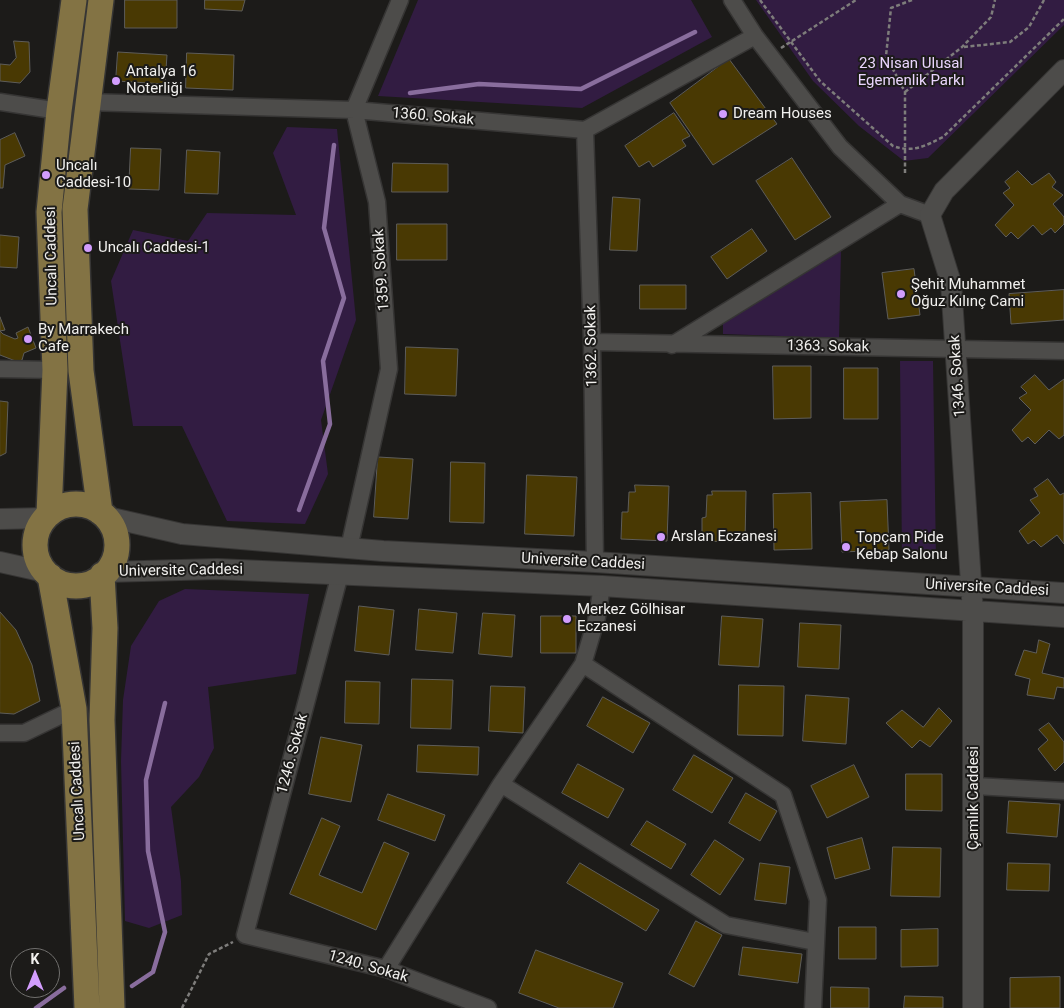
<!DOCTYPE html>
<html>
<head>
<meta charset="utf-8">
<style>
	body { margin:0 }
	#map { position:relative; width:1064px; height:1008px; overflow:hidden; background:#1c1b19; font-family:Roboto,sans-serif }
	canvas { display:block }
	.north { position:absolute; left:10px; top:948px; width:50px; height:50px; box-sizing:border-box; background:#1c1b19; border:1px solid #71706e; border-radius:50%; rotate:0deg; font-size:14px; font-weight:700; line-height:20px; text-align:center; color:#f1f0ee }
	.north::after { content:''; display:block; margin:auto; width:18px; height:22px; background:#d29dfd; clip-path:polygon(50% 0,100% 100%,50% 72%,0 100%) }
</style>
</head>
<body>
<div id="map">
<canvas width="1064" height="1008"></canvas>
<div class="north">K</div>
</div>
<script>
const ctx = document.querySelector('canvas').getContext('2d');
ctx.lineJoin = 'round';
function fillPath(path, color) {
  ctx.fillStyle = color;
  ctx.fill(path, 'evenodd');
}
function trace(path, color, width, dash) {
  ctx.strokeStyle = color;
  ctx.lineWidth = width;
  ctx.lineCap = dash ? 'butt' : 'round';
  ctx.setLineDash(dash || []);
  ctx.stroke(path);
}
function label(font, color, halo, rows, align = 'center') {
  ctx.font = font + ' Roboto,sans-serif';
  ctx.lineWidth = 4;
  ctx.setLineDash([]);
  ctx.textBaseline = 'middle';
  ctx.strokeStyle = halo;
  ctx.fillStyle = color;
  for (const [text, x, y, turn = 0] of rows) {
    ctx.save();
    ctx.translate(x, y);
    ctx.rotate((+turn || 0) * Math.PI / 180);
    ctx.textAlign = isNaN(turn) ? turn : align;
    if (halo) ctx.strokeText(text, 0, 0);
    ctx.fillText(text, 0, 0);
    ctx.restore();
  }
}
fillPath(new Path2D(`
	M418 0H691L712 37 582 108 378 96Z
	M756 0H1064V25L928 158 904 161 859 126 813 81Z
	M287 127 337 129 356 320 321 420 328 474 305 524 227 521 182 426H133L111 281 133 230 188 241 207 213 296 215 273 153Z
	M841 251 839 338 723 334V320Z
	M900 361H933L936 559H902Z
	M185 589 309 594 296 674 208 687 214 748 199 777 171 807 181 881 182 915 149 928 125 921 121 761 123 700 131 646 159 601Z`), '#321c42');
trace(new Path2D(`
	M410 93 479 84 581 89 695 32
	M299 510 330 424 323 361 344 298 324 228 334 145
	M132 986 153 972 165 932 148 851 146 780 165 703
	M36 1008 64 988`), '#896d9d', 4.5);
const building = new Path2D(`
	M125 0H177V28H125Z
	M205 0H245L242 11 205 9Z
	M14 41 29 42 30 72 20 83 0 81V64L10 65 16 58Z
	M118 52 167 55 165 84 116 81Z
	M187 53 234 55 233 90 186 88Z
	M729 59 777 124 713 165 670 103Z
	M674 113 690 136 682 140 686 146 653 167 649 161 639 167 625 146Z
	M15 133 25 156 5 165 3 188H0V140Z
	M131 148 161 149 159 190 129 189Z
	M187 150 220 152 218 194 185 193Z
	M792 158 831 217 795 240 756 181Z
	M393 163 448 164V192H392Z
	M1018 171 1032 185 1049 173 1056 182 1052 187 1063 195 1053 204 1064 217V224L1055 233 1051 228 1042 235 1033 225 1018 239 1011 232 1006 237 995 225 1014 205 1003 193 1010 188 1005 182Z
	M613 197 640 199 637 251 610 250Z
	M397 224H447V260H397Z
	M752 229 767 251 727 279 711 257Z
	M0 235 19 237 17 268 0 267Z
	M914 269 920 315 888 319 882 273Z
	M640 285H686V309H640Z
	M1064 290V320L1011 324 1009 294Z
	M0 317 5 330 0 331 3 334 15 339 18 338 16 333 28 327 36 348 24 353 22 360 18 362 0 355Z
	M406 347 458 349 456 396 405 394Z
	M773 366H811V418L774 419Z
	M844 368H878V419H844Z
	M1035 375 1049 390 1064 379V435L1059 439 1049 430 1035 444 1028 437 1022 442 1012 430 1031 410 1019 398 1027 393 1021 387Z
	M0 401 8 402 6 453 0 456Z
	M378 457 413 459 408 519 374 517Z
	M451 462 485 463 484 523 450 522Z
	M527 475 577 477 574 536 525 534Z
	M1048 479 1060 495 1064 493V544L1057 535 1041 547 1034 540 1028 544 1019 531 1040 513 1030 500 1038 496 1034 489Z
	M635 485 669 486 667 541 621 539 622 512H628L629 492H635Z
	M712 491H746L745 542 702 541V518L706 517 707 495H712Z
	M811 493 812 549 774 550 773 494Z
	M887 500 889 550 842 552 840 502Z
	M359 606 394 610 389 655 355 651Z
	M419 609 457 613 453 653 416 650Z
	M0 612 16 630 32 665 40 701 14 714 0 713Z
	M483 613 515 615 512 657 479 654Z
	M541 616H576V653H541Z
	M722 616 763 619 759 667 719 665Z
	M800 623 841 625 839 669 798 667Z
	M1039 640 1050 644 1042 673 1064 678V688L1057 687 1054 699 1027 695 1030 679 1015 675 1024 650 1036 653Z
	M412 679 453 680 451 729 411 728Z
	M346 681 380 682 379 724 345 723Z
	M739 685 784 686 783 736 738 735Z
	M491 686 525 687 523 733 489 731Z
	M806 695 849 698 846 744 803 741Z
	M603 697 650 723 633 753 587 726Z
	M939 708 952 721 930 747 920 740 912 748 886 723 902 710 923 727Z
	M1049 723 1064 742V762L1055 771 1038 749 1048 740 1039 730Z
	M321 737 362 745 351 802 309 794Z
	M418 745 479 747 478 775 417 772Z
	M694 755 733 778 712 813 673 790Z
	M578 764 624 789 608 818 562 793Z
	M854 765 869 797 827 818 811 786Z
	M906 774H942V811L906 810Z
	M746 793 777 811 760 841 729 823Z
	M388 794 445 815 435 841 378 820Z
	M1009 801 1060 804 1057 837 1007 833Z
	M322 818 340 826 319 875 362 893 384 842 409 853 376 930 290 894Z
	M647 821 686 844 671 869 631 845Z
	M862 838 870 869 835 879 827 848Z
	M715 840 744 859 720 895 691 875Z
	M893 847 941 848 940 897 891 896Z
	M580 863 659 910 646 931 567 883Z
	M760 863 790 867 786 904 755 900Z
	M1008 863 1050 864 1049 891 1007 890Z
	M696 921 722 935 694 987 669 974Z
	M839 927H876V959H839Z
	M938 929V966L901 967V930Z
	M743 947 802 954 798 983 739 975Z
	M536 950 623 983 613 1008H559L519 993Z
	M1060 977V1008H1010V978Z
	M831 987 869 988V1008H831Z
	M905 996 943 997V1008H904Z`);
fillPath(building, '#493903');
trace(building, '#5e5d5a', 1);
const minor = new Path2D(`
	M732 0 755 36 840 147 900 204 930 215
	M0 102 59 111
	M87 102 354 110 585 130 755 36
	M585 130 592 342 595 562
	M592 342 1064 351
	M672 345 900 204
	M0 369 55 370
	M349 548 389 369 377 202 354 110 400 0
	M340 574 245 935 386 969 488 1008
	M583 664 783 795 818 900 813 1008
	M0 733H24L74 709
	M501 784 726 925 815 942
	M975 786 1064 791
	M386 969 501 784 583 664 597 617 602 586`);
const tertiary = new Path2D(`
	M103 516 182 534 383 551 595 562 1064 593
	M0 519 46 518
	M0 562 45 572
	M106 572 217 569 602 586 1064 617
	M973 1008V613L951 283 930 215 944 191 1064 70`);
const primary = new Path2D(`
	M35 545a41 41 0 1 1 82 0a41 41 0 1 1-82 0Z
	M100 512 81 371 75 209 101 0
	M49 514 55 370 49 212 59 111 74 0
	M102 575 105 628 102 720 112 1008
	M50 576 74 709 87 1008`);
trace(minor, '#363534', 19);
trace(tertiary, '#363534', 22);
trace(primary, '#363534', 28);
trace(new Path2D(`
	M760 0 820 81 893 146C913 153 925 146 943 137L1064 19
	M964 47 1010 42 1029 27 1044 0
	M781 48 856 0
	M905 92 962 47 991 17 995 0
	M905 173V92L886 56 891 8 912 0
	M182 1008 209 954 233 942`), '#7e7d7b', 2.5, [4, 2.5]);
trace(minor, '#4d4c4a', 16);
trace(tertiary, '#4d4c4a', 20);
trace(primary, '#837344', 25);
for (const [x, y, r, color] of [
	[116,81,5,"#d29dfd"],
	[723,114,5,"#d29dfd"],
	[46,175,5,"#d29dfd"],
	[88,248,5,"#d29dfd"],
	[901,294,5,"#d29dfd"],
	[28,339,5,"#d29dfd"],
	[661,537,5,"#d29dfd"],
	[846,547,5,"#d29dfd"],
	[567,619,5,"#d29dfd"]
]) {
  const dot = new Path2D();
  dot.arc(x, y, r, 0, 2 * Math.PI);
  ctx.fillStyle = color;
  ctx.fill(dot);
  trace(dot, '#1c1b19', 2);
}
label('15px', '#ead5fd', '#1c1b19', [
	["23 Nisan Ulusal",911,64],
	["Egemenlik Parkı",911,81]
]);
label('15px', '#f1f0ee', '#1c1b19', [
	["Antalya 16",126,72],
	["Noterliği",126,89],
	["Dream Houses",733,114],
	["Uncalı",56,166],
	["Caddesi-10",56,183],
	["Uncalı Caddesi-1",98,248],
	["Şehit Muhammet",911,285],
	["Oğuz Kılınç Cami",911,302],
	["By Marrakech",38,330],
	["Cafe",38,347],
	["Arslan Eczanesi",671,537],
	["Topçam Pide",856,538],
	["Kebap Salonu",856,555],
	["Merkez Gölhisar",577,610],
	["Eczanesi",577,627]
], 'left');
label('15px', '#f1f0ee', '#1c1b19', [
	["1360. Sokak",433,117,5],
	["Uncalı Caddesi",52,256,-91],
	["1359. Sokak",382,270,-94],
	["1362. Sokak",592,346,-91],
	["1363. Sokak",828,347,1],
	["1346. Sokak",958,376,-94],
	["Universite Caddesi",583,562,3],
	["Universite Caddesi",181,571,-1],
	["Universite Caddesi",987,588,3],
	["1246. Sokak",293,754,-75],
	["Uncalı Caddesi",78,791,-93],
	["Çamlık Caddesi",974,798,-90],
	["1240. Sokak",368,967,16]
]);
</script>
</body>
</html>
